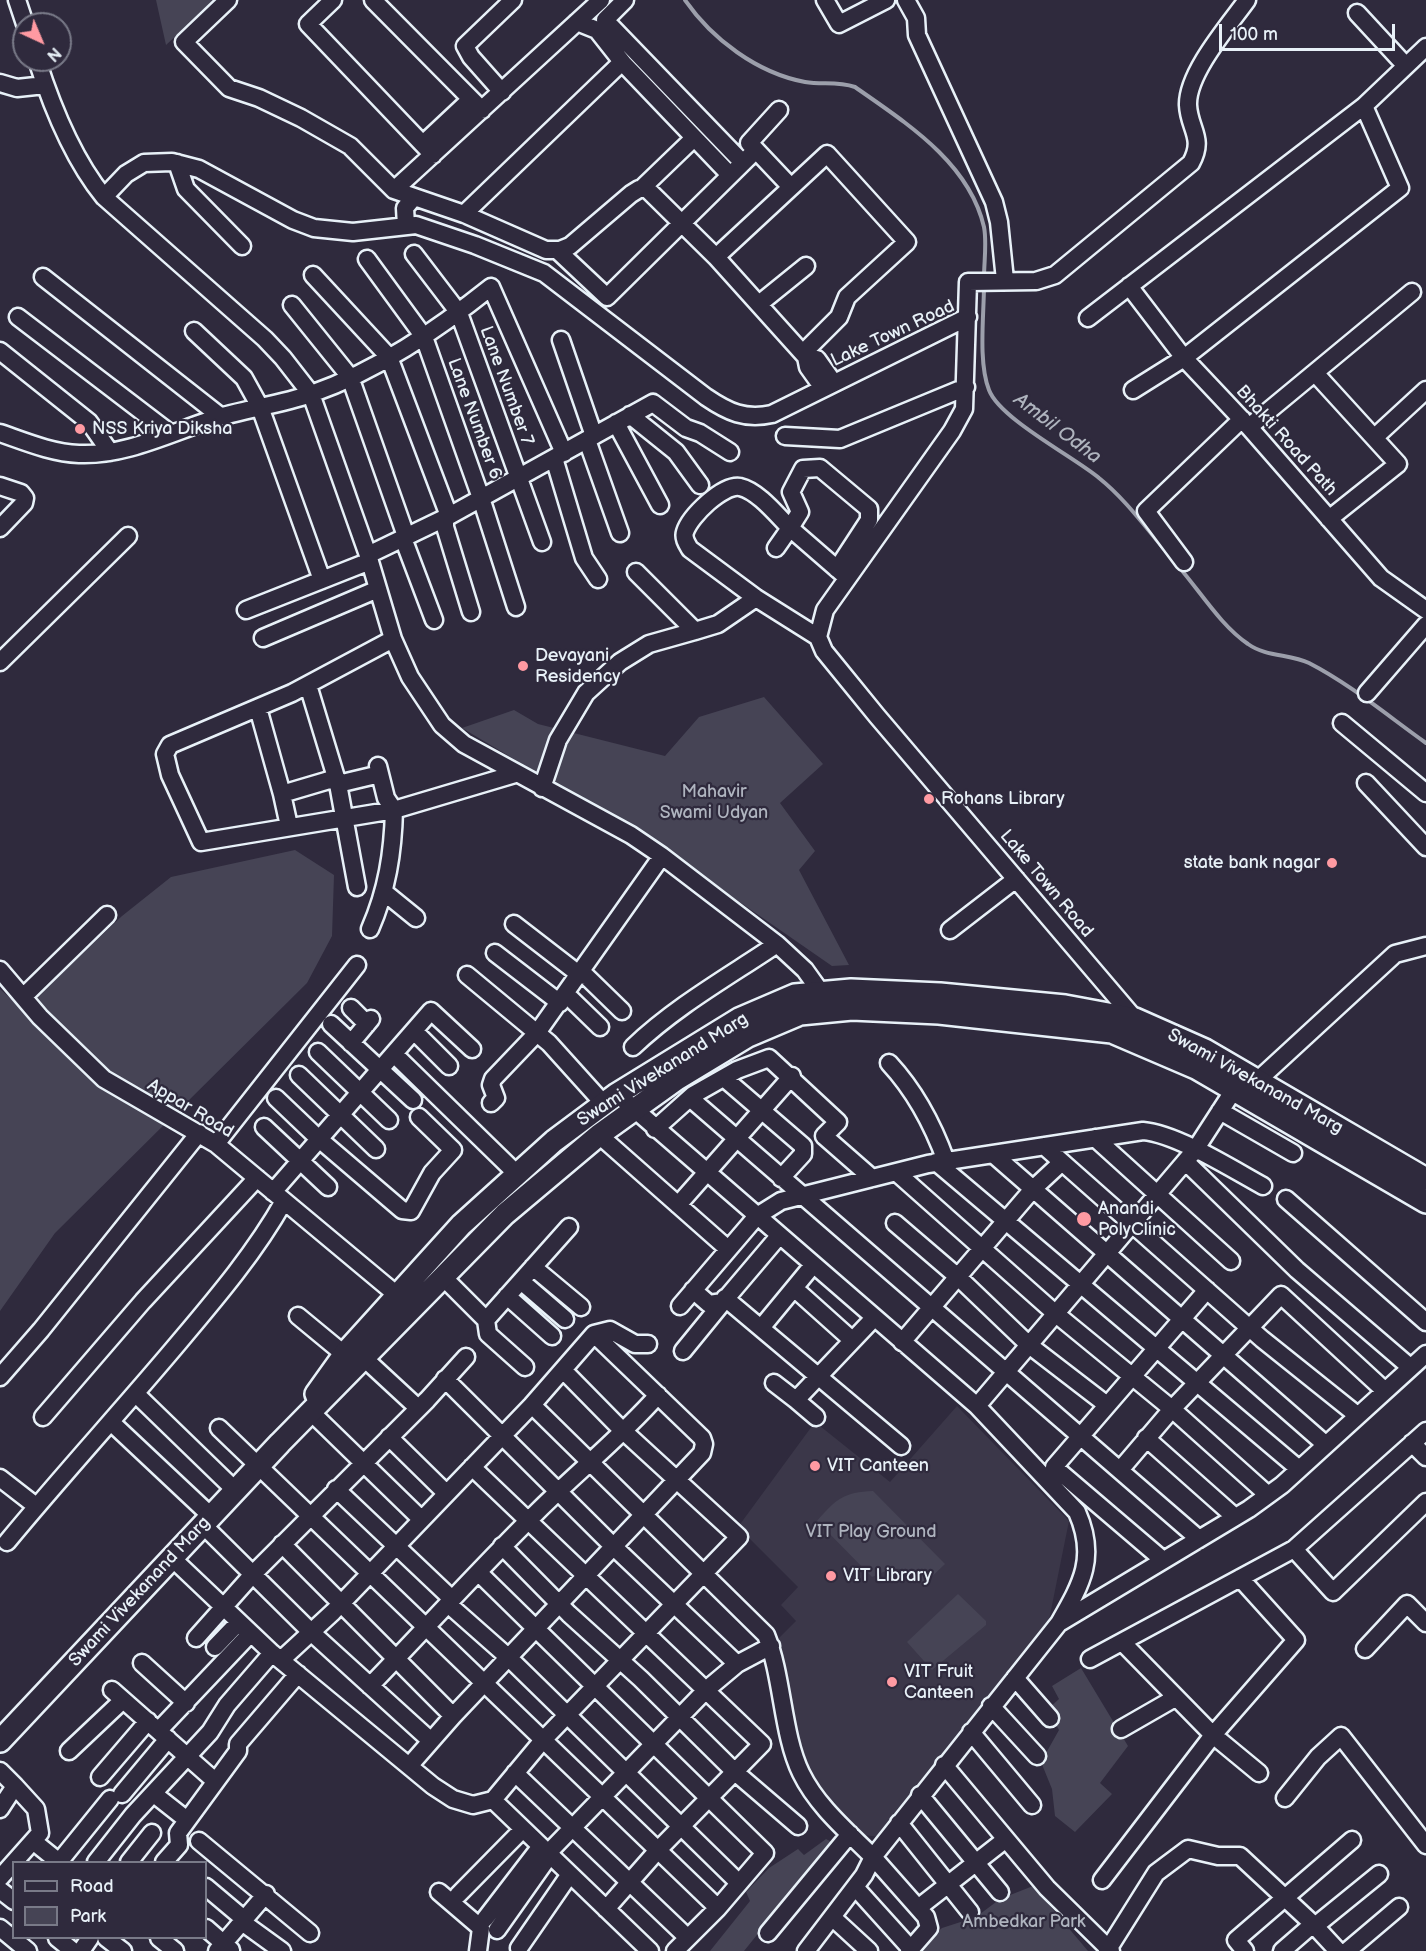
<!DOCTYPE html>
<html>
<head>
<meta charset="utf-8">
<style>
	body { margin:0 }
	#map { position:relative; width:1426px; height:1951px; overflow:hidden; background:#2f2a3d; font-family:"Balsamiq Sans",sans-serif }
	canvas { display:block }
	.legend { position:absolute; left:12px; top:1861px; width:195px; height:78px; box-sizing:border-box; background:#2f2a3d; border:2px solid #797a88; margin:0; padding:8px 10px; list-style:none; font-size:18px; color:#e8f1f8 }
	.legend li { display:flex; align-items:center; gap:12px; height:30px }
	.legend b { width:30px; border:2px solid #797a88 }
	.north { position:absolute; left:12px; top:12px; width:60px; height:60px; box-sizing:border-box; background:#2f2a3d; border:2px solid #797a88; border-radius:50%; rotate:136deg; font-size:16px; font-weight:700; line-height:24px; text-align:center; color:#e8f1f8 }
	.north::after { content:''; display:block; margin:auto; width:21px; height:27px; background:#ff9aa2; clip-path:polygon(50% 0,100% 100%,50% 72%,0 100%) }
	.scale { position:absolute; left:1219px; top:24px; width:176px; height:27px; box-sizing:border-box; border:3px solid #e8f1f8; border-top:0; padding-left:8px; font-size:18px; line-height:21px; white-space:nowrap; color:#e8f1f8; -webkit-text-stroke:4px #2f2a3d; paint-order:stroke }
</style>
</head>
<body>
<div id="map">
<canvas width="1426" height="1951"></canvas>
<ul class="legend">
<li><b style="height:8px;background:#2f2a3d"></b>Road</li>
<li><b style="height:16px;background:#464455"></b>Park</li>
</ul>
<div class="north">N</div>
<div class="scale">100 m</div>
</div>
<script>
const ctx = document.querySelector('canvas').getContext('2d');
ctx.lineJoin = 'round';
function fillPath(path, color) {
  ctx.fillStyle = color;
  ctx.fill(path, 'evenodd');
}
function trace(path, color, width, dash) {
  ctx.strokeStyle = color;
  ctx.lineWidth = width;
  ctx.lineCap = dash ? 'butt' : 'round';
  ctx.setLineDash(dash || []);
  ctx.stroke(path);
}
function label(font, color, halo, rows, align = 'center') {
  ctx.font = font + ' "Balsamiq Sans",sans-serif';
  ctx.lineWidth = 4.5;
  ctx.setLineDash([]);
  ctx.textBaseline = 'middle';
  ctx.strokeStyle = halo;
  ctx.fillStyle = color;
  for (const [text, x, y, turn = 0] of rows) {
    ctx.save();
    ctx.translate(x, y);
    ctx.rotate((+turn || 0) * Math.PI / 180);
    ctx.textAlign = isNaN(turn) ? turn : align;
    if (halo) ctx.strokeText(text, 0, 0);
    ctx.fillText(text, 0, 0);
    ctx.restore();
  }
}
fillPath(new Path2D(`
	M957 1406 1069 1521 1047 1630 879 1837 857 1834 824 1800 799 1748 779 1638 796 1621 781 1605 798 1587 738 1527 815 1422 890 1482Z`), '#3b3749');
fillPath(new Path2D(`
	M156 0H215L166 45Z
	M764 697 823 764 780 803 815 851 799 870 849 965 832 966 653 842 462 728 514 710 538 724 665 756 699 717Z
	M295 850 334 875 332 936 307 983 55 1233 0 1311V989L23 1010 122 916 171 877Z
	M873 1491 945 1564 924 1584C903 1565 898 1565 872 1577L817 1521C836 1499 844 1492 873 1491Z
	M958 1594 986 1621V1625L932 1670 907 1642Z
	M1081 1668 1128 1746 1100 1783 1112 1794 1075 1832 1055 1816 1052 1789 1041 1762 1059 1730 1048 1709 1059 1699 1052 1686Z
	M826 1839 832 1842 744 1951H710L750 1901 746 1892 769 1868 798 1849 804 1855Z
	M1033 1886 1088 1951H915L942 1928 976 1917 1000 1899Z`), '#464455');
trace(new Path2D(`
	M685 0C712 39 757 73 805 82 822 85 837 81 855 87 906 123 969 162 984 227 987 242 984 262 984 278
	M984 285C984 315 978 362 989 390 1000 419 1074 457 1099 478 1124 498 1143 524 1164 549
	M1178 566C1200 591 1221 626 1248 644 1266 657 1290 654 1309 663 1350 684 1388 716 1426 743`), '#9c9fab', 4);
const minor = new Path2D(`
	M17 0 25 24
	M228 0 184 42 229 88 259 98 301 118 350 146 394 190 464 214 546 250H560L570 246 631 194 639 189H647L716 257 806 357 808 367 823 388
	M333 0 308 24 433 155
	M373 0 482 110
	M625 0 605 20 743 163
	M825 0 839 24 886 0
	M906 0 916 18 917 35 994 202 999 222 1005 280
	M1357 13 1406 66
	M577 22 597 30 623 63
	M37 60C52 107 73 159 104 197L265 339 283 358 311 394 368 555 393 639 410 677 442 725 464 744 631 835 662 856 777 944 805 970 820 991 822 1002
	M0 83 17 88 45 85
	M502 92 471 57 465 46 513 0
	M423 144 471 99
	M756 150 749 143 779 110
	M177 163 186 189 242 246
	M641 189 694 138
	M394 190 601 0
	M104 197 126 174 144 163 172 162 199 169 293 220 314 228 353 232 416 225 475 245 544 273 706 397C728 412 745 420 772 414L968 317
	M464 214 622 62 730 175
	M406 226 405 208 410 202 409 196
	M557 250 607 297 756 150 791 187
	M414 254 459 313 542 542
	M716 257 827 154 907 242 847 297 839 317 803 353
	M367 259 424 337 481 498 516 607
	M313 275 389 357 449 516
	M43 277 220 416
	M1129 286 1184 358 1249 427 1381 578 1426 610
	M759 304 806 266
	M292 305 350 377 406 536
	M18 317 170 433
	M1088 318 1364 106 1426 47
	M194 331 244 378 260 407 322 580
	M561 340 594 436
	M0 351 89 422 110 452
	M806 357 817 359 834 383
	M1315 373 1398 464 1329 519
	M1133 390 1184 358 1400 188 1364 106
	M630 415 676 452 700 485
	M616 423 660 505
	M1249 427 1412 292
	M0 433C26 442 52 453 79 454 124 456 168 434 210 420 243 409 279 405 311 394 377 371 437 330 491 287L564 453
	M785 436 840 439 966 387
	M1375 437 1426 390
	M587 440 620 533
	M554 458 584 558 598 579
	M0 486 21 493 25 498 24 503 0 528
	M445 517V527L471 612
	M403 538 434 620
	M776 548 790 528 843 574
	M368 555 449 516 653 403 686 428 700 433 730 452
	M1184 562 1146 511 1242 419
	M636 572 695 631 718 624 756 598
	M246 610 370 561
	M818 637 756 598 690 549C687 544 683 538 685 532 690 516 723 484 740 487 758 491 777 515 790 528L800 512 791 492 803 469 820 468 869 509V520L837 569
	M263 638 378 589
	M0 662 128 536
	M308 685 338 784
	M1367 693 1426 625
	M258 708 282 794
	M1342 723 1426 793
	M378 766 386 798 394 810 201 842 170 775 165 754 170 745 292 693 393 639
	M1366 783 1426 847
	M542 788 558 740 586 693 620 662 649 644 695 631
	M289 826 282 794 336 778
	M357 887 338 784 380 774
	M384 892 416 918
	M514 924 580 975 586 976 622 1011
	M370 929C387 890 393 853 394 810L515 774
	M950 930 1016 879
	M495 953 560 1003
	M0 970 40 1017 104 1079 216 1144 397 1295
	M467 975 549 1043 604 1104
	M566 994 600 1027
	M23 997 107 915
	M351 1008 367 1024
	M1135 1019 877 716 824 651 818 637 825 610 952 431 964 409 968 282 1036 281 1055 275 1191 163C1205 138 1189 129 1188 105 1187 73 1229 25 1247 0
	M331 1024 413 1100
	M414 1031 449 1066
	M351 1043 371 1019
	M633 1047C676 1006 728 977 777 944
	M318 1052 389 1120
	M394 1054 517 1174
	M889 1063C915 1091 933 1125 946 1161
	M299 1075 376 1149
	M724 1078 803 1146V1154L781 1178
	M1257 1081 1395 954 1426 946
	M276 1098 319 1139 402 1210 411 1211 432 1173 453 1150 419 1117
	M690 1098 1199 1539
	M491 1103 496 1098 491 1085 493 1079 537 1033 662 856
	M1220 1111 1293 1153
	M264 1127 328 1187
	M655 1129 693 1095 737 1070 769 1058 838 1122 824 1136 872 1178
	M599 1135 728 1249
	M1095 1138 1231 1261
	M216 1144 357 965
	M1044 1146 1262 1339 1357 1415
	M993 1154 1325 1444
	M936 1162 1299 1469
	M1186 1162 1297 1270 1410 1367
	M896 1172 1056 1314 1172 1409 1268 1495
	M273 1192 431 1011 472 1049
	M1286 1199 1426 1322
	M678 1205 792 1076
	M895 1223 958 1277 1029 1345 1107 1405
	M533 1267 581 1307
	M444 1278 486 1320 569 1227
	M521 1281 565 1319
	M794 1288 852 1340
	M693 1290 709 1304 723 1302 779 1236
	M507 1296 552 1336
	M725 1298 901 1446
	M680 1306 757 1216 781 1201 928 1164 1143 1131C1177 1134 1232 1169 1263 1186
	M298 1316 344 1354
	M486 1320 488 1334 525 1367
	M761 1328 813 1265
	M902 1342 1033 1189 1062 1162
	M683 1351 723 1302
	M365 1359 418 1408
	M0 1377 41 1330 199 1133
	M445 1379 614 1547 737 1664
	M774 1383 796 1400 874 1318
	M136 1394 235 1490
	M796 1400 816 1417
	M532 1405 594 1334 610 1330 635 1344H648
	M977 1406 1195 1150 1239 1082
	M311 1412 421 1519
	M43 1417 143 1301 257 1178
	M112 1423 211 1516
	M219 1428 718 1908
	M389 1437 446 1493
	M1146 1438 1235 1517
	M1412 1443 1426 1457
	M472 1467 762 1744 658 1850 606 1909
	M1120 1470 1172 1409 1281 1295 1384 1390
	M0 1478 36 1506
	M336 1489 452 1599
	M203 1525 311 1632 431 1741
	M7 1542C64 1473 123 1409 180 1341 218 1296 256 1251 284 1201
	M282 1544 453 1716
	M502 1546 569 1614 641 1679 735 1772 798 1826
	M1294 1549 1333 1592 1426 1502
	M172 1558 272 1653 433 1786 453 1799 473 1805 493 1800 543 1740 739 1537 619 1427 563 1370
	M1163 1560 1054 1467 1207 1290
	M478 1572 765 1853 718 1908 675 1951
	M1240 1578 1296 1640 1213 1735 1259 1773
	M448 1604 508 1657 739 1883
	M1061 1622 1249 1509 1282 1485 1426 1354
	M196 1638 253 1574 427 1400 466 1357
	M215 1647 239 1622
	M1365 1649 1407 1604 1426 1623
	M1090 1659 1294 1549 1426 1431
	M281 1660 333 1612 532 1405 766 1635C783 1677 782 1734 801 1773 817 1806 847 1831 873 1857L1059 1623C1082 1583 1097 1557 1077 1512L977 1406 617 1094
	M142 1663 186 1703
	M1015 1678 1050 1718
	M370 1686C426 1628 480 1568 537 1512 577 1472 620 1438 658 1395
	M112 1690 215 1781
	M991 1706 1037 1756
	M1121 1729 1175 1698
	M159 1730 251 1633
	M971 1732 1032 1805
	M69 1751 123 1700
	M410 1765 453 1716 702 1453 704 1444 702 1438 594 1334
	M944 1765 1047 1888 1111 1951
	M0 1771 15 1786 0 1809
	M515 1773 688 1938
	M100 1777 148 1721
	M122 1794 168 1739
	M154 1794 187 1820
	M920 1795 1000 1892
	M1285 1798 1318 1757 1341 1736 1426 1845
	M493 1800 650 1951
	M899 1823 970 1912
	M33 1841 59 1862
	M199 1841 310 1933
	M548 1853 706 1690 737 1664 771 1646
	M59 1862 110 1799
	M96 1862 133 1815 210 1732 227 1705 272 1653
	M129 1862 152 1833
	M164 1862 179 1845 178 1833 238 1751V1744L298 1674
	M0 1878 40 1833 36 1809 15 1786
	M1102 1880 1213 1735 1122 1642
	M206 1887 244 1919
	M855 1887 911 1949
	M0 1890 14 1901
	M439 1892 481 1928 478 1951
	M458 1895 523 1829
	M918 1908 1006 1839
	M832 1917 869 1951
	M485 1919 541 1846
	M242 1922 282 1951
	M1315 1926 1379 1874
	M0 1928 28 1951
	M206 1928 231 1950
	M497 1930 550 1855
	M768 1933 850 1834
	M57 1938 73 1951
	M106 1938 123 1951
	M159 1938 175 1951
	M519 1948 570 1874
	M81 1951 90 1938
	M217 1951 266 1894
	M806 1951 864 1875 873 1857 926 1917 929 1928 909 1951
	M1107 1951 1156 1873 1188 1849 1218 1856H1240L1313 1924 1338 1951
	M1245 1951 1236 1940 1352 1840
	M1282 1951 1313 1924
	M1347 1951 1399 1907`);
const major = new Path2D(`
	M316 1394 346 1352 461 1225 554 1141 617 1094 739 1019 795 995 851 990 940 994 1065 1006 1135 1019 1205 1050 1426 1179
	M0 1741 280 1443 505 1214 599 1135 677 1079 748 1036 800 1014 852 1009 939 1013 1112 1032 1196 1068 1426 1202`);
trace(minor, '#e8f1f8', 21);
trace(major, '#e8f1f8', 26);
trace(minor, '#2f2a3d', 16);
trace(major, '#2f2a3d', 21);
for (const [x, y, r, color] of [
	[80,429,6,"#ff9aa2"],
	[523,666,6,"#ff9aa2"],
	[929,799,6,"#ff9aa2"],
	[1332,863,6,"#ff9aa2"],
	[1084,1219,8,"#ff9aa2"],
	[815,1466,6,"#ff9aa2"],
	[831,1576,6,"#ff9aa2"],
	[892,1682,6,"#ff9aa2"]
]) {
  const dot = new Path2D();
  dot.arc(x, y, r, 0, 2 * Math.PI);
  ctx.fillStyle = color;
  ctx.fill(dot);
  trace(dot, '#2f2a3d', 2);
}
label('18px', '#e8f1f8', '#2f2a3d', [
	["Lake Town Road",893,334,-25],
	["Lane Number 7",506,386,70],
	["Lane Number 6",474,419,70],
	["Bhakti Road Path",1286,441,48],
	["Lake Town Road",1046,884,50],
	["Swami Vivekanand Marg",663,1070,-32],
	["Swami Vivekanand Marg",1255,1082,29],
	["Appar Road",190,1109,31],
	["Swami Vivekanand Marg",140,1592,-47]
]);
label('18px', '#e8f1f8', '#2f2a3d', [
	["NSS Kriya Diksha",92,429],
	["Devayani",535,656],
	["Residency",535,677],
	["Rohans Library",941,799],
	["state bank nagar",1320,863,"right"],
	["Anandi",1098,1209],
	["PolyClinic",1098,1230],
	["VIT Canteen",827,1466],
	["VIT Library",843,1576],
	["VIT Fruit",904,1672],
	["Canteen",904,1693]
], 'left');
label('18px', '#afb4bf', '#2f2a3d', [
	["Mahavir",714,792],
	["Swami Udyan",714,813],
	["VIT Play Ground",871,1532],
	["Ambedkar Park",1024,1922]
]);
label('italic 20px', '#afb4be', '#2f2a3d', [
	["Ambil Odha",1057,429,37]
]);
</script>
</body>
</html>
